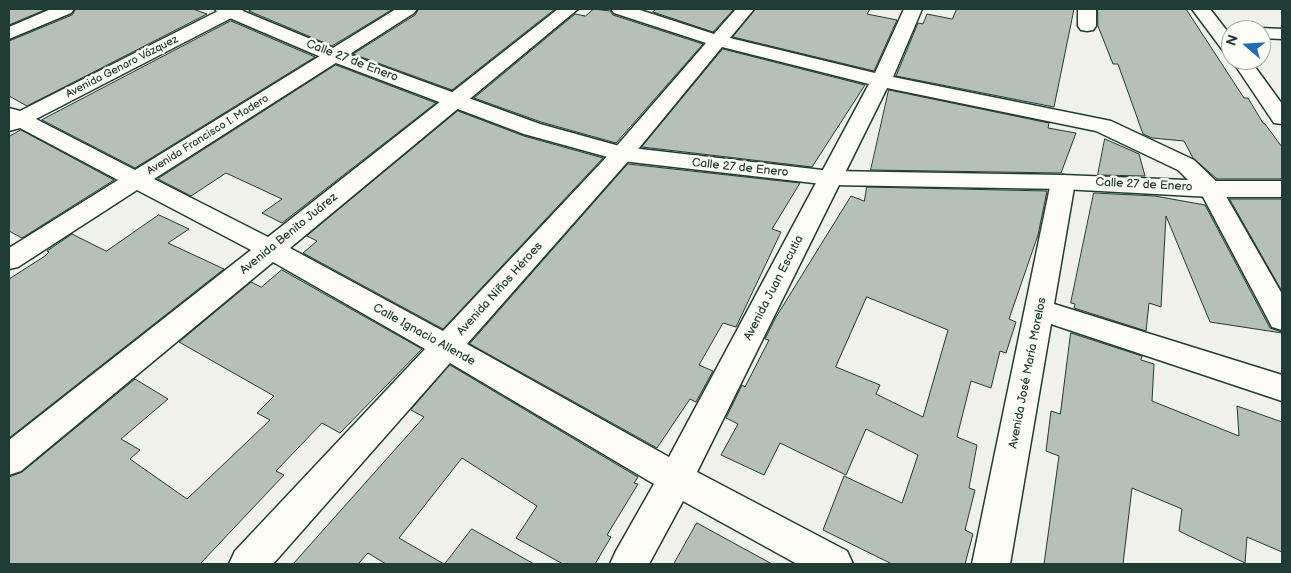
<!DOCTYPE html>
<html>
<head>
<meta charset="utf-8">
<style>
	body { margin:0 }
	#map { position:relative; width:1291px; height:573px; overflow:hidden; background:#f0f1eb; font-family:"Balsamiq Sans",sans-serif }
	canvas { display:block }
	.frame { position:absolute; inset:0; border:10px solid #1f3d34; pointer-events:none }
	.north { position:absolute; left:1221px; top:20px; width:50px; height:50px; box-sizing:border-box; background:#fdfcf7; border:1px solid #a4b0a9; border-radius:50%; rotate:289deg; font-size:14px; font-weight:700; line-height:20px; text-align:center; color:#1f3d34 }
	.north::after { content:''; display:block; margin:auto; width:18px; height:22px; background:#1f6fb2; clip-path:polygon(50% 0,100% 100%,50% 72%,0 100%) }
</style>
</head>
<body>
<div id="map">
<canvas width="1291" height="573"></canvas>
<div class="frame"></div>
<div class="north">N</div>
</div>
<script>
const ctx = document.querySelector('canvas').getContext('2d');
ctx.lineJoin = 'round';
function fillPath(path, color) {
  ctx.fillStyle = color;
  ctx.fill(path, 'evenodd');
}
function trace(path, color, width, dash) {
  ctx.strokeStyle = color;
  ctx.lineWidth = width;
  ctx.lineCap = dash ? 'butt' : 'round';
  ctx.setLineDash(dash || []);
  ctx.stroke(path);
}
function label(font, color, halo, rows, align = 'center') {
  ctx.font = font + ' "Balsamiq Sans",sans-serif';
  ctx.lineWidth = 5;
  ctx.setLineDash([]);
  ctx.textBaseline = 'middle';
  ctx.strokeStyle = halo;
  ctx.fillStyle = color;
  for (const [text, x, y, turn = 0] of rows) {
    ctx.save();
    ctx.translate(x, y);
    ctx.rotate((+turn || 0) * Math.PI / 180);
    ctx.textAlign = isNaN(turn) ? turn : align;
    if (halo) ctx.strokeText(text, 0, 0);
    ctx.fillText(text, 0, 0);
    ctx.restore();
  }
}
const building = new Path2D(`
	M9 9H47L9 25Z
	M76 9H193L207 14 27 106 9 96V41L72 15Z
	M254 9H393L332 46 249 11Z
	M419 9H555L452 90 353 54 415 15Z
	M594 9 610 11 613 15 703 44 616 143 541 122 474 98 575 14 585 16Z
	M657 9H734L713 32 653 12Z
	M756 9H870L867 14 897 20 874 71 733 37Z
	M957 9H1074L1054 107 896 76 918 23 923 24 927 14 952 19Z
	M1098 9H1186L1244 98H1248L1263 123 1265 124 1282 147V179H1217L1193 158 1184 141 1152 138 1143 134 1118 64H1113L1098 26Z
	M231 21 315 57 135 168 42 120Z
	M723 49 865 85 812 167 642 147Z
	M336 65 436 103 282 223 262 213 282 199 226 173 191 196 158 179Z
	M889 90 1049 123 1048 128 1076 133 1061 173 871 170Z
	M458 111 524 136 603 158 443 329 303 253 317 241 307 236Z
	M21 130 114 180 22 238 9 231V137Z
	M1105 139 1139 154 1145 176 1098 175Z
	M628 164 800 183 772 229 781 232 736 327 723 323 699 365 713 371 696 402 690 399 657 448 470 344Z
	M867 187 1047 191 1038 235 1009 319 1016 322 1006 353 1000 351 991 388 971 381 957 437 977 445 969 488 975 490 965 530 973 534 965 564H892L823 530 844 476 902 503 918 455 866 429 846 475 780 443 764 475 721 455 738 424 726 418 742 385 745 387 769 340 765 339 776 317 851 196 864 201ZM867 297 948 330 923 417 876 394 880 385 836 367Z
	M1094 193 1155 196 1205 205 1270 328 1282 332V333L1210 322 1166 216 1161 307 1149 303 1146 331 1074 308 1075 304 1071 303Z
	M1230 199H1282V291Z
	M159 215 189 229 168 243 224 269 9 438V279L45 256 49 252 47 251 72 234 106 251Z
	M282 270 422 349 340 433 322 423 276 471 284 475 200 564H9V477L22 472 135 379 168 399 121 439 140 450 130 459 187 499 270 420 257 413 274 396 179 342 251 282 261 287Z
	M1071 333 1142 356 1141 360 1154 364 1152 401 1239 436 1237 406 1282 422V552L1247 537 1245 563 1179 531 1182 509 1132 488 1123 564H1044L1059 456 1046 451 1051 411 1060 414Z
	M450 365 638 477 634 483 638 484 607 535 611 537 595 564H563L516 538 537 506 462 458 399 538 444 564H386L368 553 358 564H293L424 417 411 410Z
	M697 523 772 564H674Z
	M472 529 534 564H445Z`);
fillPath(building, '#b6bfb8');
trace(building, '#1f3d34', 1);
const street = new Path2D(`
	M51 9H74L71 13 9 39V27Z
	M222 9H244L241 13 36 119 135 170 396 9H417L414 13 154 179 268 237 558 9H578L290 248 443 331 614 149 706 43 614 13 611 9H637L714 34 736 9H754L730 38 875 73 904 9H922L893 77 1111 121 1194 160 1219 184 1282 294V330L1272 327 1201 193 1178 170 1096 131 887 88 697 472 847 551 853 564H797L683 501 649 564H610L616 551 654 484 450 363 273 564H229L235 551 425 349 273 262 21 471 9 475V440L251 250 137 190 18 267 9 269V248L118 180 20 128 9 131V108L20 111ZM722 47 869 84 669 457 467 344 630 159Z
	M1078 9H1096V26L1093 30 1087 31 1081 30 1078 26Z
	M1192 9H1210L1231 36V54L1224 52Z
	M1261 28 1282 29V39L1261 38V30H1254Z
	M1231 59 1250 60 1282 104V124L1274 123Z
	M1063 175 1071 177 1075 182 1054 304 1282 375V401L1051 324 1010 564H972L1051 182 1055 177Z`);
const secondary = new Path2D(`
	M215 9H238L342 52 540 124 623 147 831 171 1063 175 1211 181H1282V197H1211L1063 189 831 185 622 161 524 134 328 60 218 13Z`);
trace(street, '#1f3d34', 3);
trace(secondary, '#1f3d34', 3);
fillPath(street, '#fdfcf7');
fillPath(secondary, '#fdfcf7');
label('11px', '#1f3d34', '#fdfcf7', [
	["Avenida Genaro Vázquez",122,67,-27],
	["Avenida Francisco I. Madero",208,135,-32]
]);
label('12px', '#1f3d34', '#fdfcf7', [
	["Calle 27 de Enero",352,61,21],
	["Calle 27 de Enero",740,168,6],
	["Calle 27 de Enero",1144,185,3],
	["Avenida Benito Juárez",289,234,-39],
	["Avenida Juan Escutia",774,288,-63],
	["Avenida Niños Héroes",500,289,-48],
	["Calle Ignacio Allende",424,335,29],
	["Avenida José María Morelos",1028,373,-79]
]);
</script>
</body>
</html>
